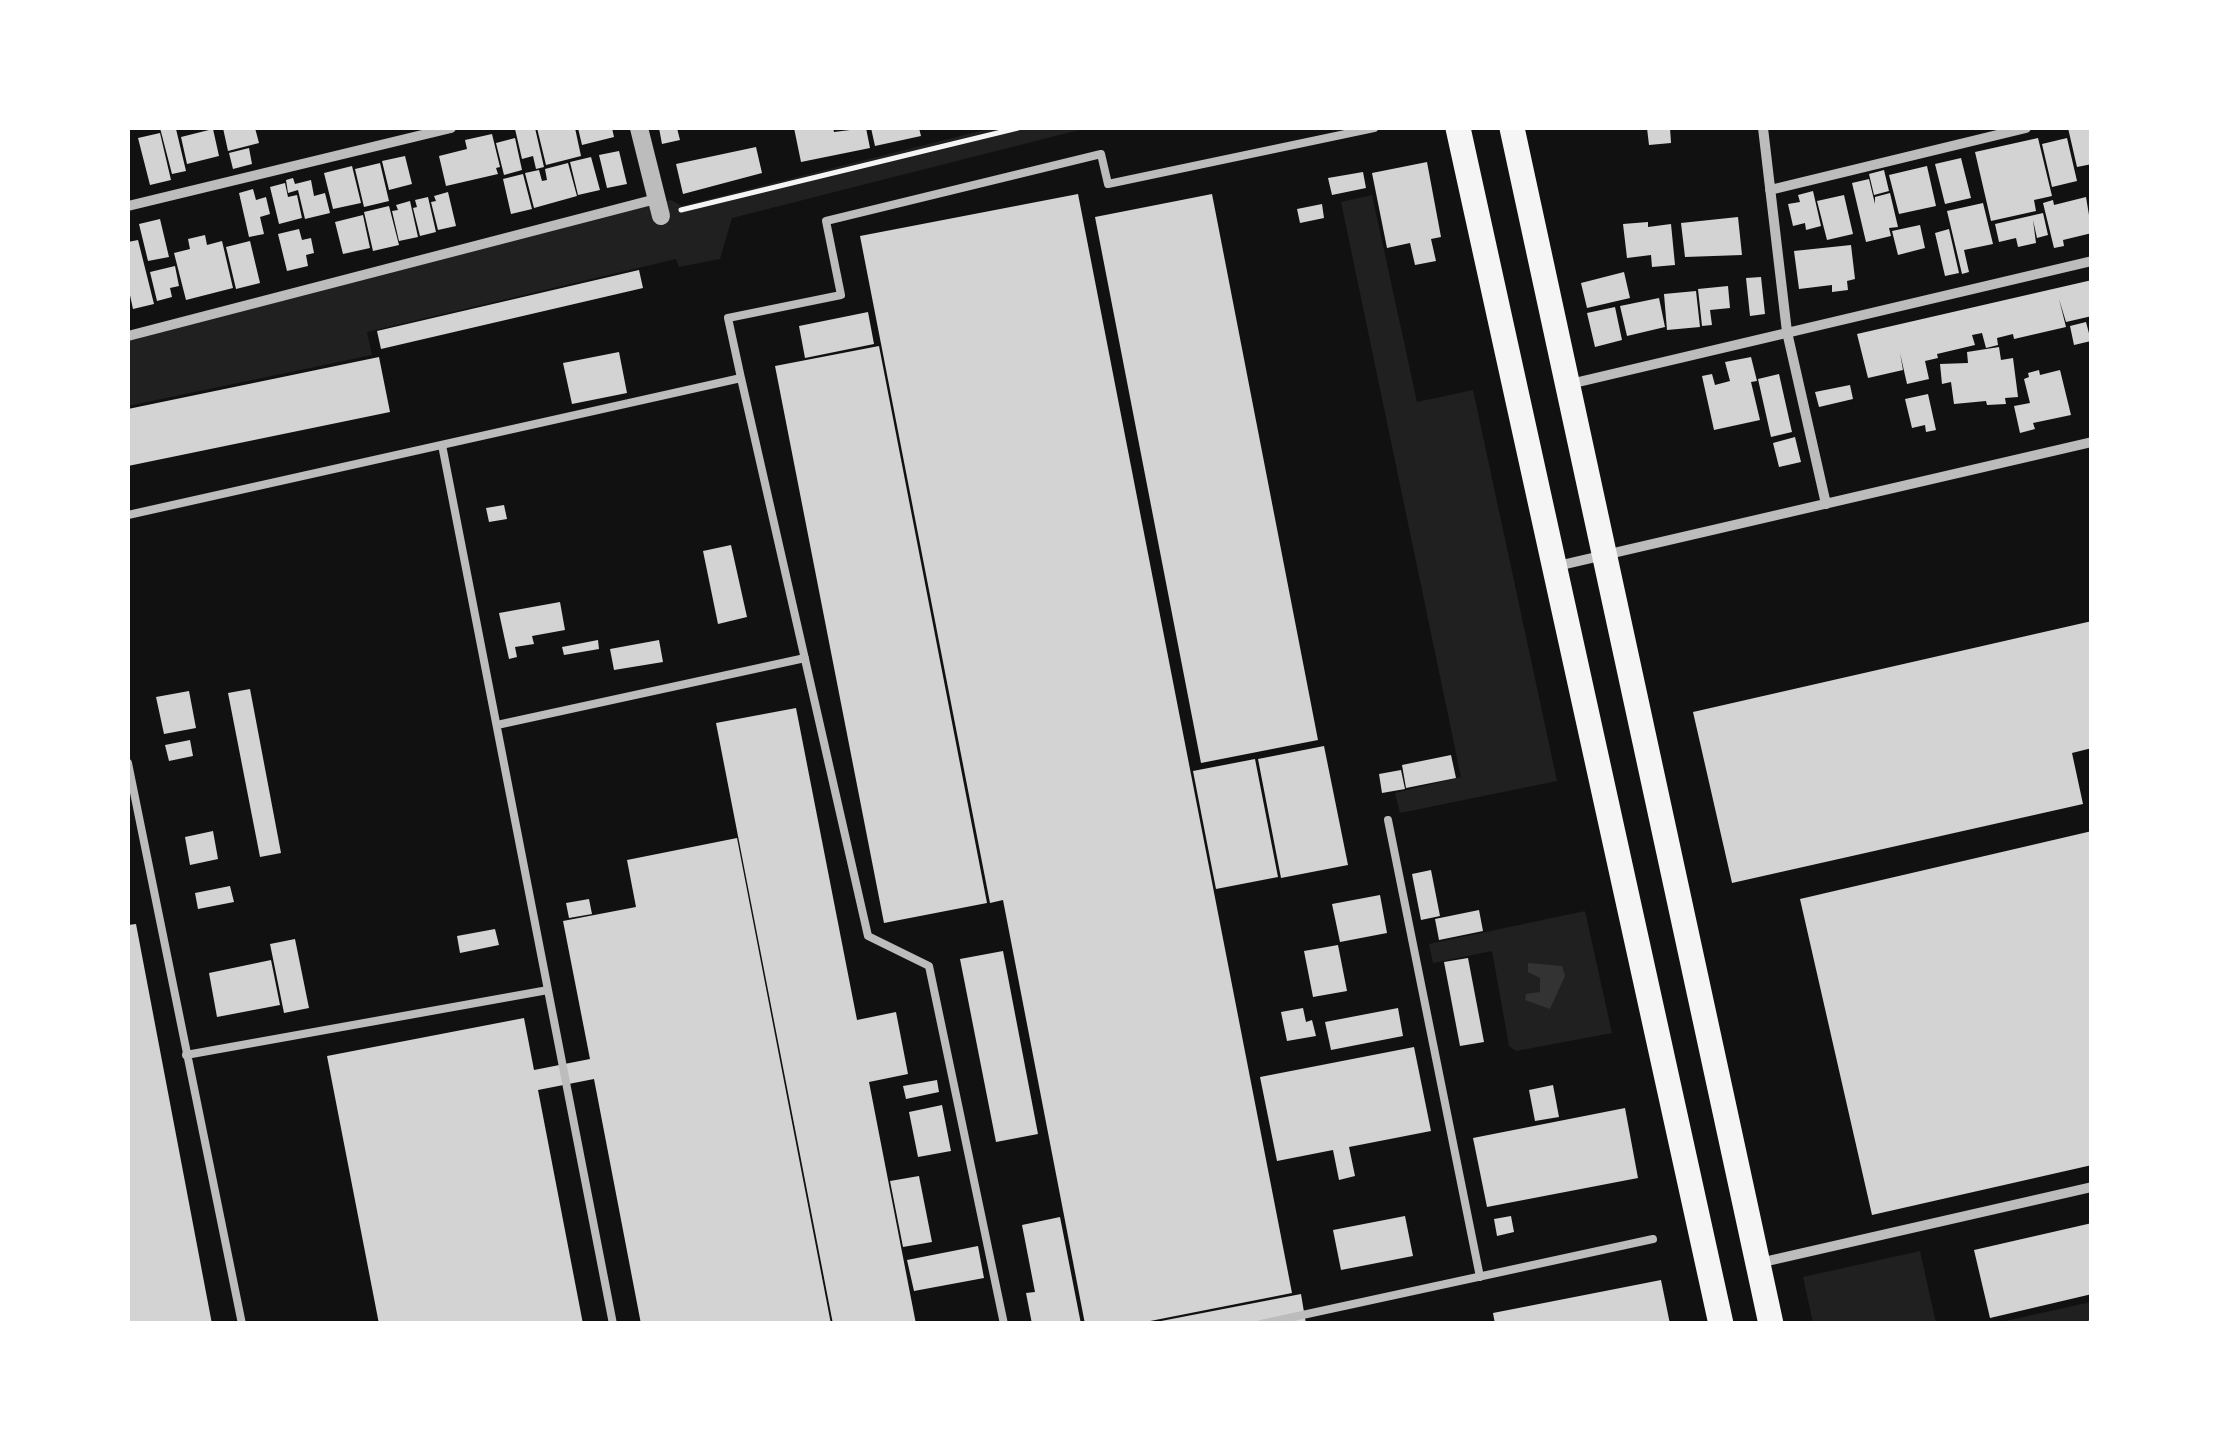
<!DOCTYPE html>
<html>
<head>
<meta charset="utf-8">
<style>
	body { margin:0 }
	#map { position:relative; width:2219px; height:1451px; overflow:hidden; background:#111; font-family:"Libre Baskerville",serif }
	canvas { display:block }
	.frame { position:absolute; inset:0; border:130px solid #fff; pointer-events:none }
</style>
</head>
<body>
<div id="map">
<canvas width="2219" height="1451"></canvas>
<div class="frame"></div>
</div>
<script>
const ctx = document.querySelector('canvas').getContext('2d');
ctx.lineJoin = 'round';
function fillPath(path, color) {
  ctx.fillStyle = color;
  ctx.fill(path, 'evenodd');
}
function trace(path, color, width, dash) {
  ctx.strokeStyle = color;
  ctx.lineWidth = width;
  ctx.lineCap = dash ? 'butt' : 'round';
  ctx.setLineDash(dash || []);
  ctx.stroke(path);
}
fillPath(new Path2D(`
	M992 128H1087L732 218 720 259 679 267 676 259 367 332 372 355 128 406V336L671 200 682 206Z
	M1372 195 1417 402 1473 390 1557 781 1400 813 1395 793 1461 777 1341 202Z
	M1585 911 1612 1033 1516 1051 1509 1046 1492 951 1433 963 1429 944Z
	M1920 1251 1936 1323H1813L1803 1277Z
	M2091 1302V1323H1996Z`), '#202020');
fillPath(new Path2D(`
	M1528 963 1562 966 1565 976 1550 1009 1525 1000 1526 994 1540 992V978L1528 972Z`), '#333');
fillPath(new Path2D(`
	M160 128 176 129 186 171 172 174Z
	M223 128H255L259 143 228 151Z
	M535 128 544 167 536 169 533 156 522 159 515 129Z
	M537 128H575L581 156 546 165Z
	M578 128H612L614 137 582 145Z
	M659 128H677L680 140 662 144Z
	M794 128H833L834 132 866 128 870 148 801 162Z
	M871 128H919L921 136 875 146Z
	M1647 128H1670L1671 143 1649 145Z
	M2068 128H2092V164L2077 167Z
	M213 129 219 156 187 164 181 137Z
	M160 133 171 180 150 185 138 138Z
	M492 134 500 167 496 168 498 174 446 186 439 156 467 149 465 140Z
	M515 138 522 170 504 175 496 143Z
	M2038 138 2052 196 2034 200 2036 211 1991 221 1975 152Z
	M2067 138 2077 181 2052 187 2042 144Z
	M756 147 762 173 683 194 676 164Z
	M249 148 252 164 233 169 229 153Z
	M619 151 627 184 607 188 599 155Z
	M405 156 412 184 389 190 382 161Z
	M591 157 600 190 578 195 570 162Z
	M1961 158 1971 198 1945 204 1935 164Z
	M1427 162 1441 237 1431 239 1436 261 1415 265 1410 243 1387 248 1372 173Z
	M380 163 389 201 364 207 355 169Z
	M568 163 577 196 534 208 525 173 539 170 542 181 547 180 545 169Z
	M352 166 361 203 333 209 324 173Z
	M1927 166 1936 206 1899 214 1889 175Z
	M1884 170 1889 191 1874 195 1869 174Z
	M1363 172 1366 188 1332 195 1328 178Z
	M523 174 532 209 511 214 503 179Z
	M293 178 295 184 311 180 314 196 325 193 330 213 305 219 298 190 288 193 286 180Z
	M1869 179 1875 204V197L1890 193 1898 227 1889 228 1891 236 1866 242 1852 183Z
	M285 183 288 197 297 195 302 218 279 224 270 187Z
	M253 189 256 200 266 197 270 214 260 217 264 234 249 237 239 193Z
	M1813 191 1821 226 1806 230 1805 223 1793 226 1788 204 1800 202 1798 195Z
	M448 192 456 226 438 230 431 202 436 201 434 196Z
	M1078 194 1292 1293 1135 1324H1085L1003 900 990 903 860 236Z
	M1212 194 1318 740 1201 763 1095 217Z
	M1844 195 1853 234 1827 240 1817 201Z
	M428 197 436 232 420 236 413 208 417 207 415 200Z
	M2086 197 2092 233 2063 240 2064 246 2054 248 2043 203 2053 200 2054 205Z
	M410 201 418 237 399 241 392 211 398 210 396 205Z
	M1983 203 1993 244 1964 250 1969 272 1962 274 1947 211Z
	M1322 204 1324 218 1300 223 1297 209Z
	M389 206 399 245 373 251 364 212Z
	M2043 213 2048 235 2037 238 2033 220 2036 243 2018 247 2016 238 1999 242 1995 224Z
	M363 215 370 248 343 254 335 222Z
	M1738 217 1742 255 1685 257 1681 223Z
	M160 219 169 257 148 261 139 224Z
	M1648 222V227L1671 224 1675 265 1652 267 1651 255 1627 258 1623 224Z
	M1920 225 1925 248 1898 255 1892 231Z
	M299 229 302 240 311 238 314 253 306 255 308 266 287 271 278 234Z
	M1949 229 1959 273 1945 276 1935 233Z
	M205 235 207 245 222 241 233 288 186 300 174 253 190 249 188 239Z
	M138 240 154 304 133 309 128 286V242Z
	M250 241 260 283 236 289 226 247Z
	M1851 245 1855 279 1847 281 1848 290 1832 292V285L1799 289 1794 251Z
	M175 266 179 286 170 288 172 297 157 301 150 272Z
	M639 270 643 288 381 349 377 331Z
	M1624 272 1630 298 1587 308 1581 283Z
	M1761 277 1765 314 1750 316 1746 278Z
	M2092 280V316L2066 322 2059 299 2066 327 2014 339 2013 334 1997 338 1998 345 1986 348 1982 333 1972 335 1975 345 1937 354 1938 358 1925 361 1929 379 1907 384 1900 353 1903 370 1868 378 1857 334Z
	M1728 286 1730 308 1710 310 1712 325 1702 326 1698 289Z
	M1696 291 1700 327 1667 330 1664 294Z
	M1659 298 1665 327 1627 336 1620 306Z
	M1615 307 1622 340 1595 347 1587 313Z
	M868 312 874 344 805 358 799 326Z
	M2086 322 2091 341 2074 345 2070 326Z
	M879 346 987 903 884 923 775 366Z
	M1999 347 2001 360 2013 358 2018 397 2005 398 2006 404 1987 405 1986 401 1954 404 1951 382 1942 384 1940 364 1968 363 1967 352Z
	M619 352 627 393 572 404 563 363Z
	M379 357 390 412 128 466V409Z
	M1751 357 1757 381 1751 382 1760 420 1714 430 1702 376 1712 374 1715 385 1730 381 1725 362Z
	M2039 370 2040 375 2060 370 2071 415 2033 423 2035 429 2020 433 2014 406 2030 403 2024 379 2029 377 2028 373Z
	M1779 374 1792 432 1771 437 1758 379Z
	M1850 385 1853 399 1819 407 1815 392Z
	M1928 394 1936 430 1926 432 1925 425 1912 428 1905 399Z
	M1795 437 1801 462 1779 467 1773 443Z
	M504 505 507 519 489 522 486 508Z
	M731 545 747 617 718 624 703 551Z
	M560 602 565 630 532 636 534 644 515 647 517 657 509 659 499 613Z
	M2092 621V748L2072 753 2083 804 1732 883 1693 712Z
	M598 640 599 649 564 655 562 647Z
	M659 640 663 662 614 670 610 649Z
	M250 689 281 853 260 857 228 693Z
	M189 691 196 728 164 734 156 697Z
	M796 708 857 1020 896 1012 908 1074 869 1082 916 1324H833L716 723Z
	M190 740 193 756 169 761 165 745Z
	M1324 746 1348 865 1281 878 1258 759Z
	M1451 755 1456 778 1406 788 1402 765Z
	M1255 759 1278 877 1216 889 1193 771Z
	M1401 770 1405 789 1382 793 1379 774Z
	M213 831 218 859 190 865 185 837Z
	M2092 831V1165L1872 1215 1800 899Z
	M737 838 831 1324H641L594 1079 538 1090 583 1324H379L327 1056 524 1018 534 1070 590 1059 563 921 636 907 627 860Z
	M1431 870 1440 916 1421 920 1412 874Z
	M230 886 234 902 198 909 195 893Z
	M1380 895 1387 933 1340 942 1332 904Z
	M589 899 592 914 569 918 566 903Z
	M1479 910 1483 931 1439 940 1435 919Z
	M136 924 212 1324H128V925Z
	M495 929 499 945 460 953 457 936Z
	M295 939 309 1008 284 1013 270 944Z
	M1338 945 1347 991 1313 997 1304 951Z
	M1003 951 1038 1134 996 1142 960 959Z
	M1468 958 1484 1042 1460 1046 1444 962Z
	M271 960 280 1005 217 1017 209 973Z
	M1303 1008 1306 1022 1312 1020 1316 1036 1287 1041 1281 1012Z
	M1398 1008 1403 1036 1331 1050 1325 1022Z
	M1414 1047 1431 1131 1349 1147 1355 1176 1339 1180 1333 1150 1277 1161 1260 1077Z
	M937 1080 939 1092 906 1099 903 1086Z
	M1553 1085 1559 1117 1535 1121 1529 1090Z
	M942 1105 951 1151 918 1157 909 1112Z
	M1625 1108 1638 1178 1487 1207 1473 1138Z
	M919 1176 932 1242 903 1247 890 1181Z
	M1405 1216 1413 1256 1341 1270 1333 1230Z
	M1511 1216 1514 1232 1497 1236 1494 1219Z
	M1060 1217 1081 1324H1032L1026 1293 1035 1292 1022 1225Z
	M2092 1223V1294L1990 1318 1974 1250Z
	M978 1246 984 1278 914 1291 907 1260Z
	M1661 1280 1670 1324H1495L1493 1313Z
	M1301 1294 1306 1324H1156V1322Z`), '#d3d3d3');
trace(new Path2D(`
	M681 210 1018 128
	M2087 1324 2092 1322`), '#f5f5f5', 5);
trace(new Path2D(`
	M741 378 728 318 841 295 826 221 1101 154 1108 184 1374 128
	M128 515 741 378 868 936 929 966 1004 1324
	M497 725 805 658
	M128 763 242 1324
	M1388 820 1480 1277
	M548 990 613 1324
	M186 1055 548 990 442 445
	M1261 1324 1653 1239`), '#bcbcbc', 8);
trace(new Path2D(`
	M1763 128 1787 332 1826 504
	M1770 190 2026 128
	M128 206 451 128
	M128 336 656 199
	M1570 384 2092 261
	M1553 567 2092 442
	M1759 1263 2092 1187`), '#bcbcbc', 10);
trace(new Path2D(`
	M639 128 661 216`), '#bcbcbc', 18);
trace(new Path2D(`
	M1458 128 1721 1324
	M1512 128 1771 1324`), '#f5f5f5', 25);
</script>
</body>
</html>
